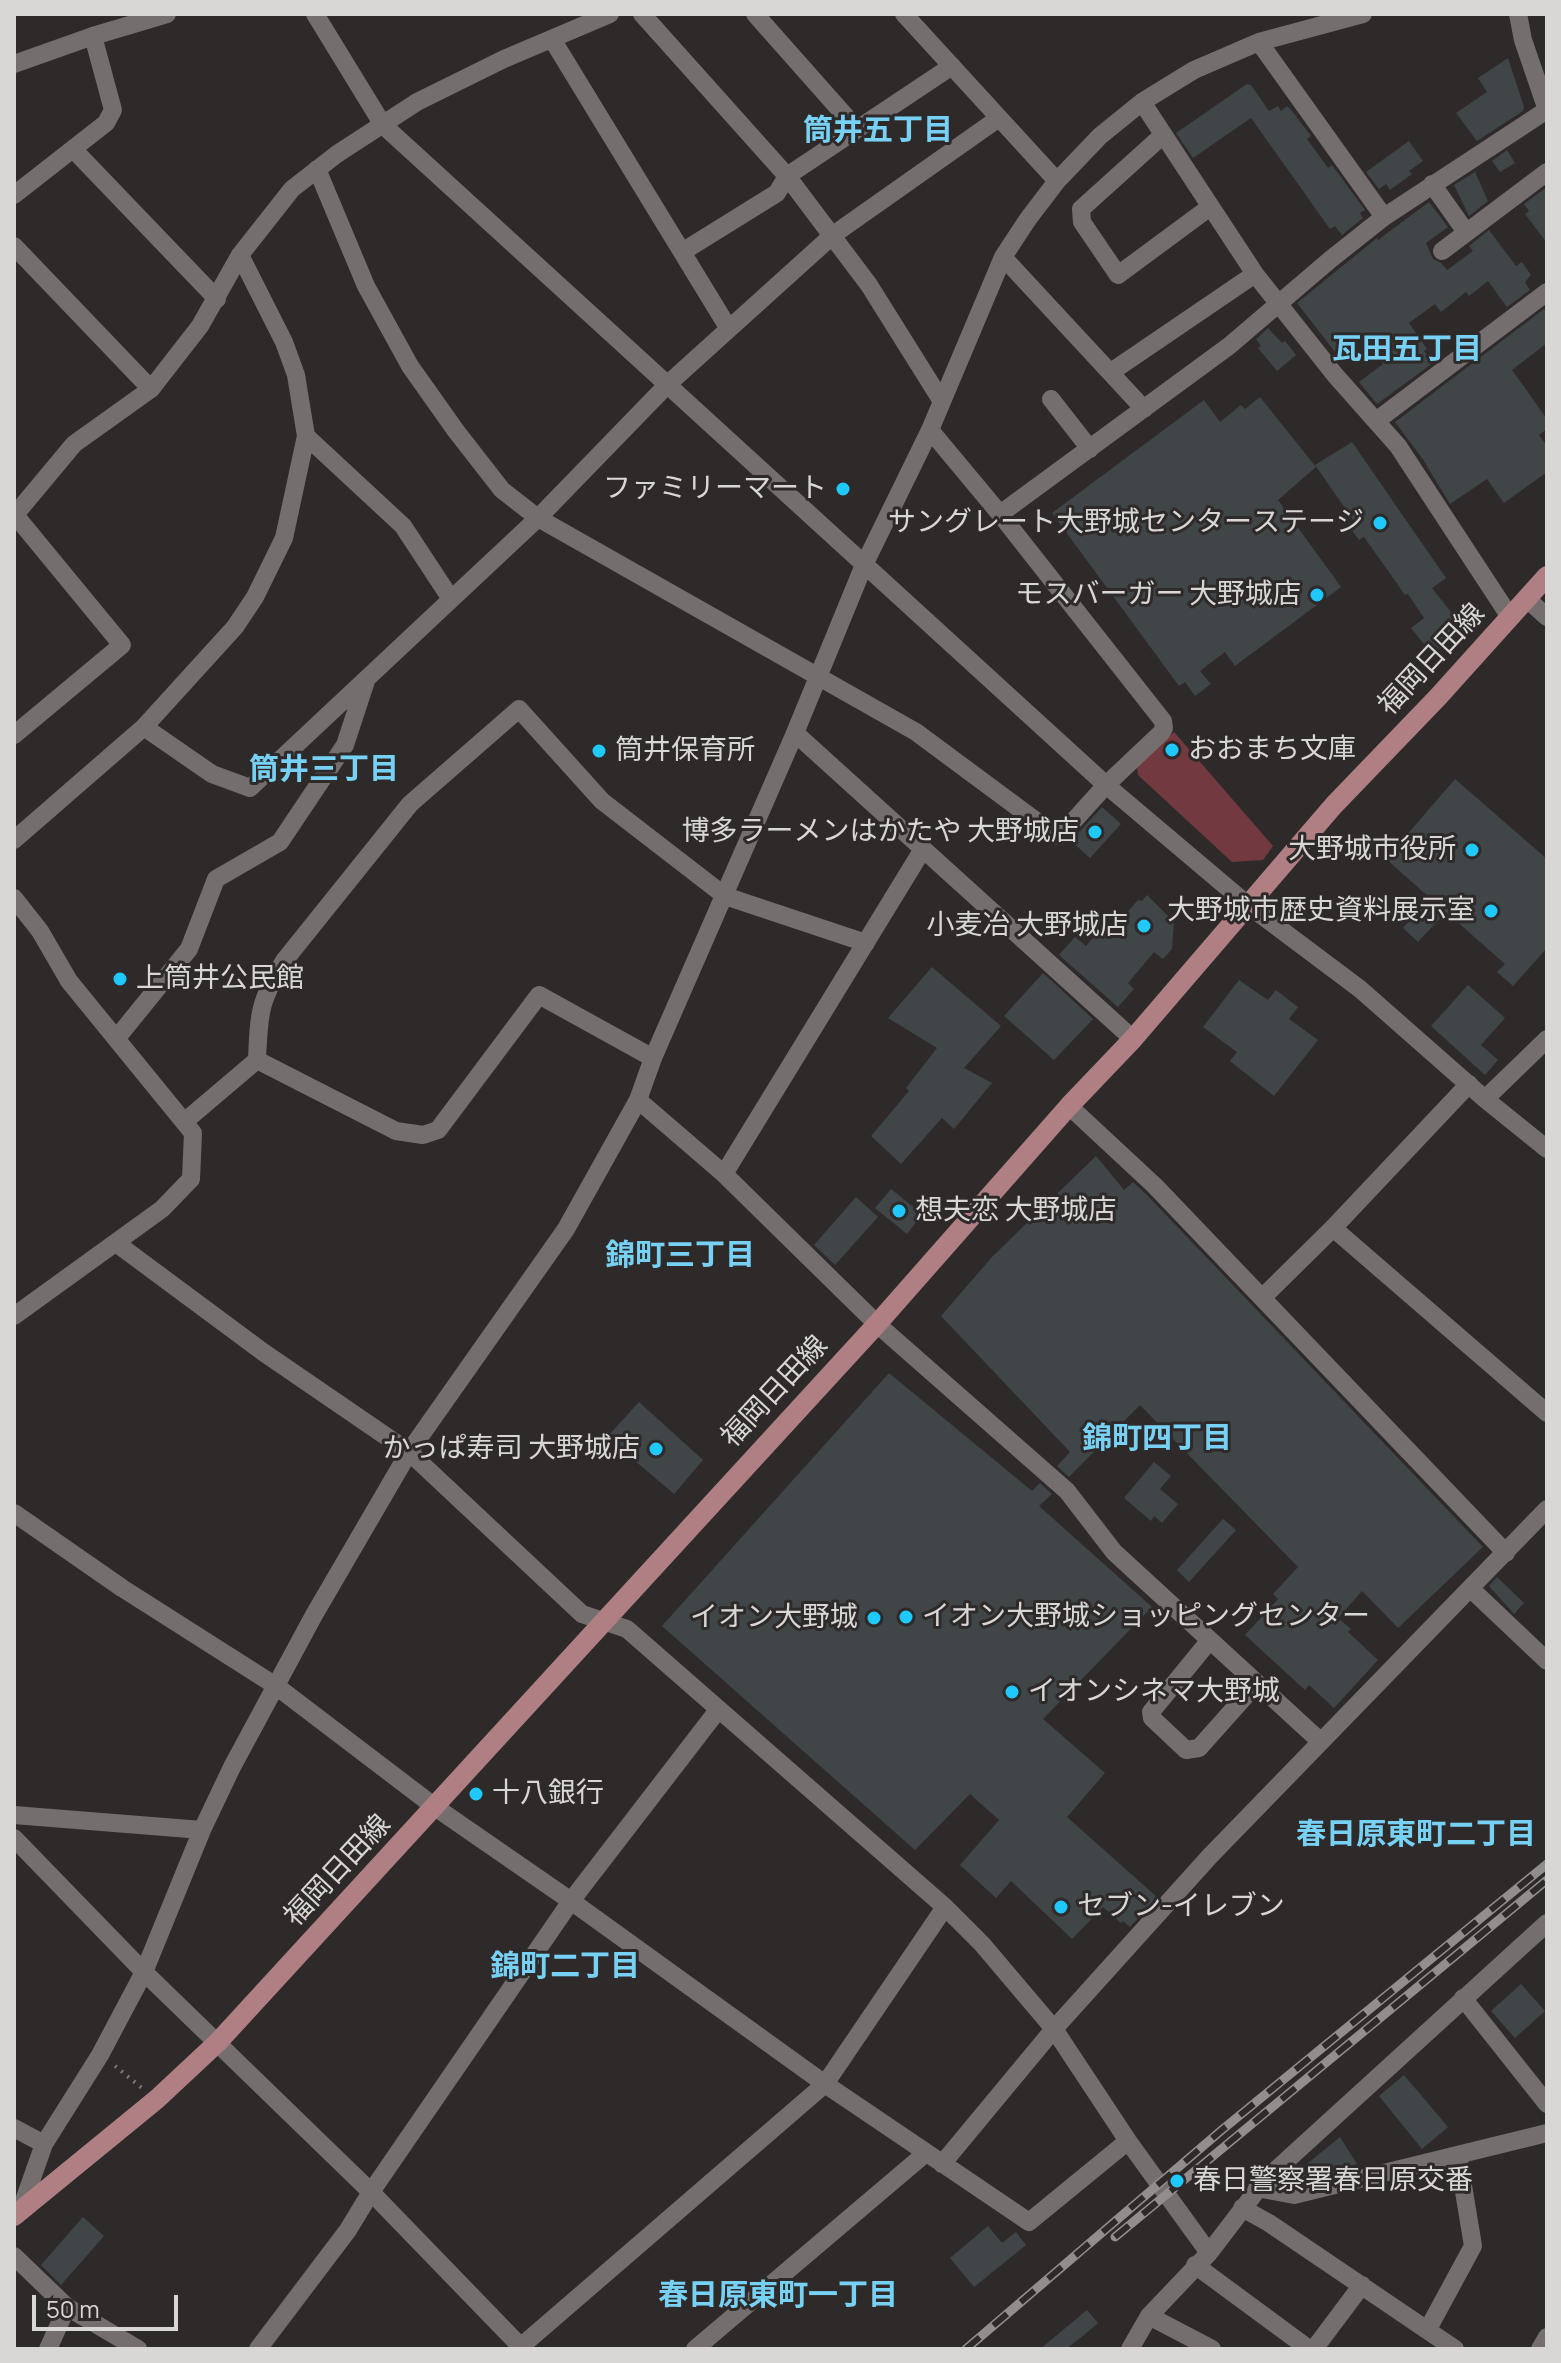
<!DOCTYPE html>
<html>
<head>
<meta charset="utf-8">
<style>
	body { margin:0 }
	#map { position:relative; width:1561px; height:2363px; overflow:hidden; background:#2f2a2a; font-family:Manrope,sans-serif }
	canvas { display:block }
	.frame { position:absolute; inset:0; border:16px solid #d9d6d6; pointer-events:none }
	.scale { position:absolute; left:32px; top:2295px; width:146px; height:36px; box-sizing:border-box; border:4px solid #d9d6d6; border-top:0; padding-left:10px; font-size:24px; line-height:28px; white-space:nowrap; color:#d9d6d6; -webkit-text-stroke:6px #2f2a2a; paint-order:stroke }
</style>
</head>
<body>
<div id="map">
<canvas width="1561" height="2363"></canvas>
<div class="frame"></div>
<div class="scale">50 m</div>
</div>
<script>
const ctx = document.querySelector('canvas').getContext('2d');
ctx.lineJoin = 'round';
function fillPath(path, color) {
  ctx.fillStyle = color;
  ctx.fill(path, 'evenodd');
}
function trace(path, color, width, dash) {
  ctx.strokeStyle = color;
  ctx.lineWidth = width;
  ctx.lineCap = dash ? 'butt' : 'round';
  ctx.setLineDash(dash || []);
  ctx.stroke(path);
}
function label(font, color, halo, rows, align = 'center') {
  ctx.font = font + ' Manrope,"Noto Sans JP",sans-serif';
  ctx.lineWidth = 6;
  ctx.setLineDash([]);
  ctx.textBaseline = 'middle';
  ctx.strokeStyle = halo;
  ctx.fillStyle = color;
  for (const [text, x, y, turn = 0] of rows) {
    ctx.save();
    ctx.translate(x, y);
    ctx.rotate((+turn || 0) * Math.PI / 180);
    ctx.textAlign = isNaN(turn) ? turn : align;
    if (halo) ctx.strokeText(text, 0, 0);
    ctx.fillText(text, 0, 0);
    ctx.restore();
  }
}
fillPath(new Path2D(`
	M1174 732 1273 846 1263 860 1232 862 1138 775 1137 765Z`), '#723a40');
fillPath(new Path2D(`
	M1508 58 1524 107 1523 111 1477 141 1456 113 1487 92 1478 78Z
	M1247 84 1251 85 1269 111 1278 106 1281 111 1287 106 1292 111 1311 136 1307 139 1328 168 1332 165 1365 210 1360 213 1363 218 1342 235 1335 226 1330 229 1251 118 1193 158 1176 133Z
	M1409 141 1423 161 1409 171 1412 174 1390 190 1386 184 1379 189 1366 172Z
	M1507 150 1515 163 1500 172 1492 161Z
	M1475 172 1488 201 1469 216 1454 185Z
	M1547 187V243L1525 214 1529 211 1524 204Z
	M1429 202 1448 227 1426 243 1433 259 1441 263 1447 270 1473 251 1469 246 1489 230 1516 266 1522 262 1531 275 1525 282 1530 290 1507 307 1488 281 1469 296 1466 292 1441 312 1435 304 1409 323 1427 349 1424 351 1433 363 1377 404 1359 382 1383 364 1363 338 1361 340 1357 335 1335 352 1297 303 1377 238 1378 240Z
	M1544 309 1547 314V343L1512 370 1547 419V429L1539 435 1547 446V472L1504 503 1487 479 1450 504 1422 458 1395 422Z
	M1268 328 1282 343 1285 341 1296 355 1277 371 1258 348 1261 346 1256 339Z
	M1260 397 1316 467 1278 500 1341 587 1235 666 1225 652 1200 671 1211 684 1195 696 1185 682 1179 686 1052 513 1204 400 1220 422 1241 405 1245 409Z
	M1352 442 1446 578 1432 588 1464 629 1432 654 1411 628 1424 618 1408 594 1405 595 1364 537 1359 540 1348 525 1354 521 1315 465Z
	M1455 779 1547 859V948L1513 986 1497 972 1505 964 1446 912 1418 942 1403 928 1430 898 1386 859Z
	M1102 807 1121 824 1090 858 1071 841Z
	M1147 895 1174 922 1172 949 1163 959 1154 952 1128 983 1134 989 1118 1007 1059 955 1075 937 1086 946 1102 927 1109 933 1138 900 1142 901Z
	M932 967 1001 1026 964 1068 992 1083 954 1129 942 1118 901 1164 871 1136 909 1091 906 1088 937 1048 888 1018Z
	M1043 973 1093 1019 1054 1060 1004 1016Z
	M1239 980 1268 1000 1276 990 1298 1007 1289 1019 1318 1040 1274 1096 1230 1061 1237 1052 1203 1027Z
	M1468 985 1505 1018 1481 1045 1498 1060 1485 1075 1431 1026Z
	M1096 1156 1124 1190 1133 1182 1147 1195 1483 1547 1398 1628 1362 1591 1338 1618 1351 1629 1348 1632 1378 1660 1334 1708 1309 1685 1305 1690 1245 1635 1278 1599 1273 1594 1298 1567 1140 1405 1069 1477 1057 1466 1070 1452 941 1316 992 1257Z
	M891 1189 922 1214 907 1234 875 1208Z
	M856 1197 878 1217 835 1265 814 1245Z
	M889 1373 1032 1491 1040 1483 1052 1494 1039 1506 1152 1607 1043 1719 1105 1773 1067 1817 1157 1897 1130 1927 1123 1921 1121 1923 1103 1907 1072 1939 1011 1881 996 1898 960 1865 999 1820 970 1794 915 1850 662 1626Z
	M639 1402 703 1460 674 1494 607 1437Z
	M1154 1462 1171 1476 1160 1489 1178 1504 1162 1523 1154 1516 1151 1521 1124 1498Z
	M1223 1519 1236 1530 1189 1582 1177 1570Z
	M1497 1577 1524 1603 1514 1614 1489 1586Z
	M1521 1984 1545 2011 1515 2038 1491 2011Z
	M1404 2075 1448 2127 1422 2149 1379 2096Z
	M1340 2137 1357 2164 1335 2173 1293 2183 1286 2181Z
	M83 2217 104 2236 61 2285 41 2265Z
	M988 2226 1002 2243 1016 2232 1026 2245 974 2287 950 2258Z
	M1087 2310 1098 2323 1084 2335 1066 2349H1040Z`), '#404548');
trace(new Path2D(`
	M115 2066 142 2088`), '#7c7777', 4, [2, 6]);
trace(new Path2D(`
	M315 14 383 125 1106 785 1248 905 1360 989 1485 1099 1547 1149
	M642 14 787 176 869 285 941 400
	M755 14 856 128
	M904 14 1057 181
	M1518 14 1523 40 1547 110
	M552 39 729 329
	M1259 42 1384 217
	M14 64 93 36 167 14
	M1142 102 1255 274 1335 375 1398 446 1510 617
	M1163 135 1081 209 1082 222 1118 275 1210 207
	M73 149 217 299
	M317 169 366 286 410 366 456 431 502 490 538 518 916 732 1055 835 1060 836 1106 785 1161 733 1164 728 1163 721 1000 514 930 430
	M1432 184 1466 232
	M14 195 106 123 113 110 93 36
	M14 246 151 389
	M1442 251 1547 172
	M682 252 777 193 787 176 952 66
	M1003 257 1144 409
	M1111 372 1255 274
	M1051 399 1090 449
	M1376 421 1547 292
	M306 436 403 526 451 599
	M1000 514 1229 346 1331 259 1384 217 1547 110
	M14 516 74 444 151 389 200 326 240 255 292 189 337 154 417 102 504 59 610 14
	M1527 599 1547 617
	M144 727 212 774 250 788 538 518 668 384 833 235 999 118
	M795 733 1133 1039
	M14 735 122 645 15 515
	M14 840 144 727 235 627 255 597 284 538 306 436 296 375 284 342 240 255
	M14 898 40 931 69 981 193 1133 191 1179 162 1209 14 1316
	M116 1039 189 949 216 879 280 842 345 745 366 681
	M257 1060 396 1131 423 1135 438 1130 539 995 653 1058
	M1485 1099 1547 1039
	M638 1100 724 1174 877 1324 1067 1491 1114 1552 1321 1742
	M1069 1106 1155 1186 1506 1553
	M184 1122 257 1060C259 1013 259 1002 284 961L410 804 519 709 602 801 725 896 866 943
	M724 1174 923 849
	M1333 1228 1547 1413
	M116 1243 263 1352 409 1452 582 1614 627 1629 945 1907 982 1944 1054 2029 1128 2141 1209 2253
	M1262 1298 1333 1228 1469 1084
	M14 1513 122 1588 276 1686 435 1807 571 1901 825 2084 1029 2222 1128 2141
	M1471 1589 1547 1661
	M1210 1640 1151 1712 1152 1718 1186 1750 1199 1748 1257 1683
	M14 1815 202 1830
	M14 1838 144 1972 371 2192 523 2349
	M1463 1998 1547 2104
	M14 2128 44 2144
	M942 2164 1054 2029 1210 1856 1547 1509
	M1257 2188 1294 2195 1547 2133
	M1242 2208 1269 2223 1455 2349
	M20 2212 44 2144 100 2055 144 1972 202 1830 232 1767 314 1615 409 1452 566 1229 638 1100 653 1058 795 733 864 565 930 430 1003 257 1028 219 1057 181 1100 136 1142 102 1194 70 1259 42 1363 14
	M14 2256 67 2307 138 2349
	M1195 2265 1309 2349
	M1149 2316 1212 2349
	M1428 2329 1473 2246 1458 2155
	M48 2349 67 2307
	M258 2349 348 2230 371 2192 571 1901 718 1710
	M518 2349 825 2084 945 1907
	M695 2349 926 2153
	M1130 2349 1149 2316 1209 2253 1264 2181 1547 1923
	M1314 2349 1362 2285
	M1540 2349 1547 2337`), '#756e6e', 18);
trace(new Path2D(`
	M14 2216 157 2099 218 2042 877 1324 1069 1106 1133 1039 1334 805 1438 697 1547 576`), '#af7f83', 20);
const rail = new Path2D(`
	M1115 2237 1547 1880
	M966 2349 1223 2129 1547 1864`);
trace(rail, '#928e8e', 9);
trace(rail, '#2f2a2a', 6, [18]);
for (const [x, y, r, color] of [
	[843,489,8,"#20c9fd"],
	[1380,523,8,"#20c9fd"],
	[1317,595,8,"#20c9fd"],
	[1172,750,8,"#20c9fd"],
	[599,751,8,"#20c9fd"],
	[1095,832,8,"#20c9fd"],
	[1472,850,8,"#20c9fd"],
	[1491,911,8,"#20c9fd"],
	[1144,926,8,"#20c9fd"],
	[120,979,8,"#20c9fd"],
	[899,1211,8,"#20c9fd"],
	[656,1449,8,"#20c9fd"],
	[906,1617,8,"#20c9fd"],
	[874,1618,8,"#20c9fd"],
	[1012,1692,8,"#20c9fd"],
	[476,1794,8,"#20c9fd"],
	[1061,1907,8,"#20c9fd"],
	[1177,2181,8,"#20c9fd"]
]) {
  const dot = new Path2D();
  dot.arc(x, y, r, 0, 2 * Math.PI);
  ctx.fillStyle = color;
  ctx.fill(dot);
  trace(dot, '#2f2a2a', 3);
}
label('28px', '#d9d6d6', '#2f2a2a', [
	["ファミリーマート",827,489],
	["サングレート大野城センターステージ",1364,523],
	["モスバーガー 大野城店",1301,595],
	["おおまち文庫",1188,750,"left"],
	["筒井保育所",615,751,"left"],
	["博多ラーメンはかたや 大野城店",1079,832],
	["大野城市役所",1456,850],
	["大野城市歴史資料展示室",1475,911],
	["小麦冶 大野城店",1128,926],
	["上筒井公民館",136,979,"left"],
	["想夫恋 大野城店",915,1211,"left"],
	["かっぱ寿司 大野城店",640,1449],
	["イオン大野城ショッピングセンター",922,1617,"left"],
	["イオン大野城",858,1618],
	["イオンシネマ大野城",1028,1692,"left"],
	["十八銀行",492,1794,"left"],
	["セブン-イレブン",1077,1907,"left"],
	["春日警察署春日原交番",1193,2181,"left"]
], 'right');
label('28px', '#d9d6d6', '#2f2a2a', [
	["福岡日田線",1432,660,-47],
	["福岡日田線",775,1392,-47],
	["福岡日田線",338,1871,-47]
]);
label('bold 30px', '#77d1f5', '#2f2a2a', [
	["筒井五丁目",878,132],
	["瓦田五丁目",1407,351],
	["筒井三丁目",324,771],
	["錦町三丁目",680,1257],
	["錦町四丁目",1157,1440],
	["春日原東町二丁目",1416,1836],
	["錦町二丁目",565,1968],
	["春日原東町一丁目",778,2297]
]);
</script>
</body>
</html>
